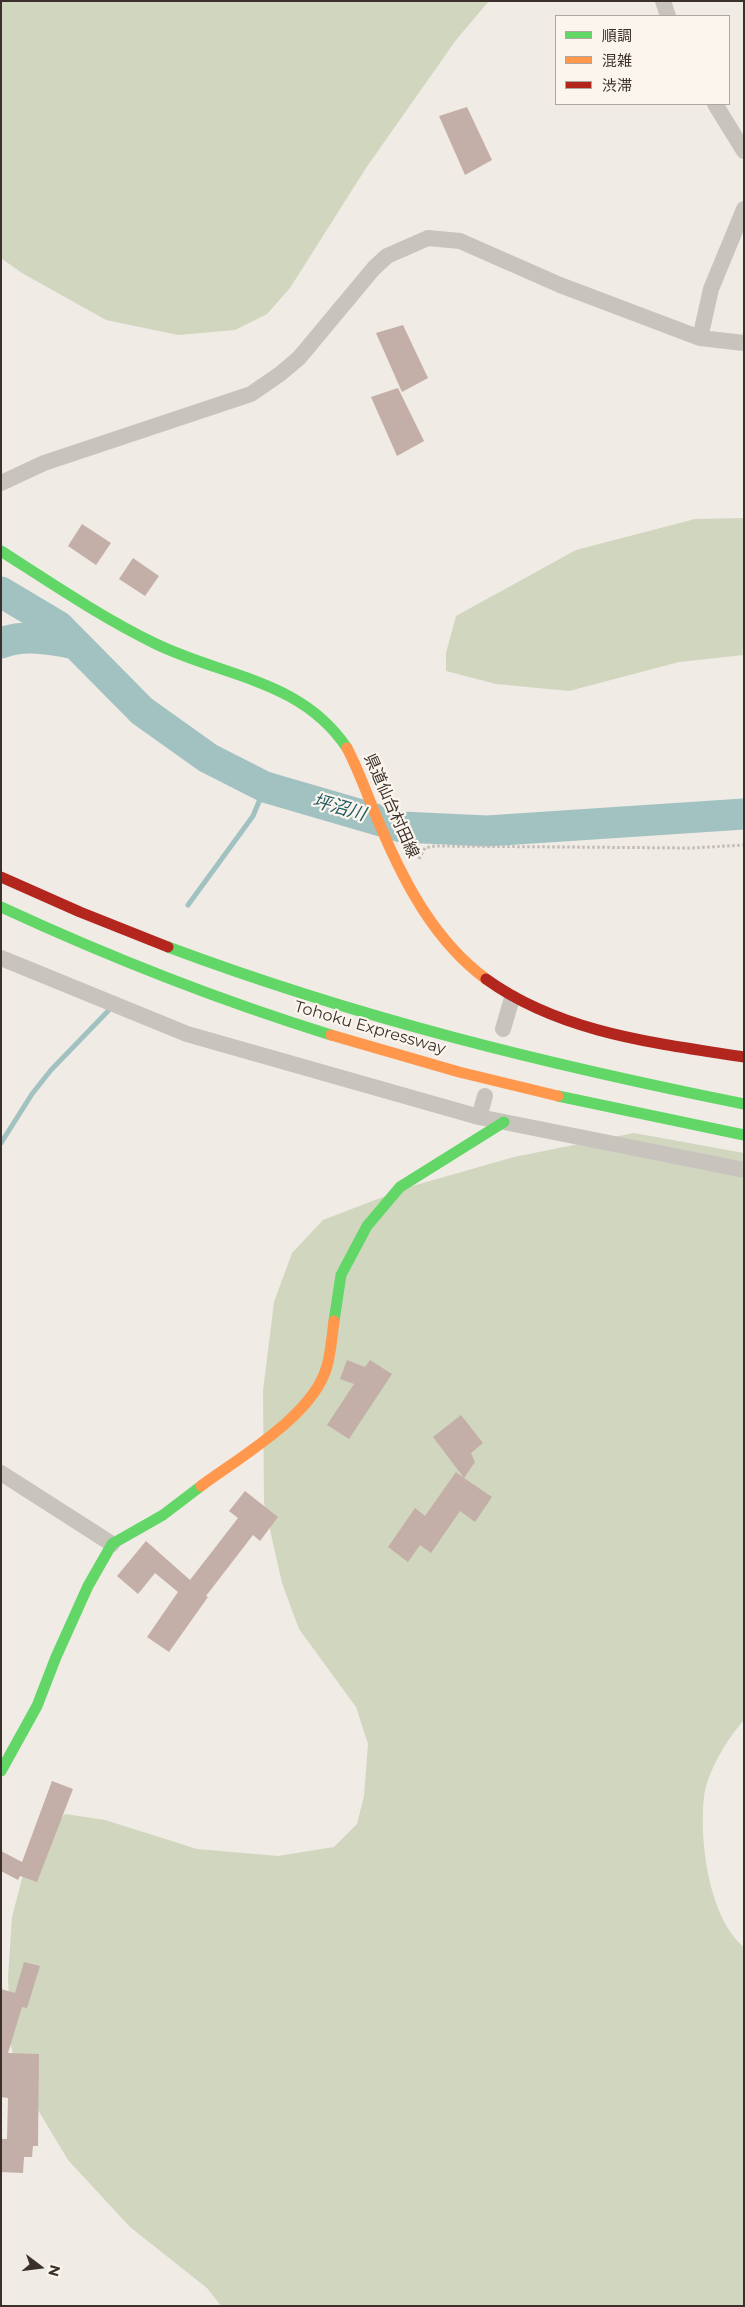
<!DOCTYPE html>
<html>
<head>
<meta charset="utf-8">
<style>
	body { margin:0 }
	#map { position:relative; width:745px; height:2307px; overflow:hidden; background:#f0ebe5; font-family:Montserrat,"Noto Sans JP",sans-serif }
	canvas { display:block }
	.frame { position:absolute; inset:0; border:2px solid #3b302b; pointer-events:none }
	.legend { position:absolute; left:555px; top:15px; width:175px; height:90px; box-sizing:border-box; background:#fbf5ee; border:1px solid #aea6a0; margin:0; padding:6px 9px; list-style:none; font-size:15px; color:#3b302b }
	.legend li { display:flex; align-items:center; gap:10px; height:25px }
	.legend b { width:25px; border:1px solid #aea6a0 }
	.north { position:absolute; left:15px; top:2242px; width:50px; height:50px; -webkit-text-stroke:4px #fbf5ee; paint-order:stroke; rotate:105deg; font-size:14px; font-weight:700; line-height:20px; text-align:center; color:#3b302b }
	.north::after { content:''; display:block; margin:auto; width:18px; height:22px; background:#3b302b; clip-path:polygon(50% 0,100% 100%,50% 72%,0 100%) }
</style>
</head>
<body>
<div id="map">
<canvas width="745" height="2307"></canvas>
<div class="frame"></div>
<ul class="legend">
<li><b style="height:6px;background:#63d668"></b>順調</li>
<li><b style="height:6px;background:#ff974d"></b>混雑</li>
<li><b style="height:6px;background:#b3261e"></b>渋滞</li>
</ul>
<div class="north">N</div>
</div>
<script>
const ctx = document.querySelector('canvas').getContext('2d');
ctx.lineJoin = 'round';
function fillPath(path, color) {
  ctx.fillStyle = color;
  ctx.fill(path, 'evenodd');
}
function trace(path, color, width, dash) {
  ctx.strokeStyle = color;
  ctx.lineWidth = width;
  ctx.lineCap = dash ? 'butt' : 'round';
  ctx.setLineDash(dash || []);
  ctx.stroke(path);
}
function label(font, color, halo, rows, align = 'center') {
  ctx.font = font + ' Montserrat,"Noto Sans JP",sans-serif';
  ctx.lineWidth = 4.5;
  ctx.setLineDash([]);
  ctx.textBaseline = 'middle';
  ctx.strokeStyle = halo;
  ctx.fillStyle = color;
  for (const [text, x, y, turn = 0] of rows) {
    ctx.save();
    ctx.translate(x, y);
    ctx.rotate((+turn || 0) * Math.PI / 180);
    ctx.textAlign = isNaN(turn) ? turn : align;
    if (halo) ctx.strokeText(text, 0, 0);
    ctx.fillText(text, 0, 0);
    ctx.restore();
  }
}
fillPath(new Path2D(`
	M1 1H489L456 40 366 168 290 288 267 314 235 330 178 335 106 320 22 273 1 258Z
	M744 518V655L679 662 569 691 496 684 446 671V653L456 616 576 550 695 519Z
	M634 1133 744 1153V1720C727 1739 707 1772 704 1797 699 1841 709 1918 744 1947V2306H221L207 2288 130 2227 68 2160 26 2090 11 2047 8 1978 12 1917 24 1871 42 1840 65 1814 105 1820 197 1849 278 1856 334 1847 357 1824 364 1796 368 1744 356 1707 299 1629 282 1583 264 1503 263 1391 274 1302 292 1253 323 1220 409 1187 514 1157Z`), '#d1d6bf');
trace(new Path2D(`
	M188 905 253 816 265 787
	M1 1143 32 1094 51 1070 109 1010`), '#a1c2c1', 5);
trace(new Path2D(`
	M1 592 58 626 142 711 208 758 265 787 402 827 487 831 744 814
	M1 643C24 634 52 639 75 644`), '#a1c2c1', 31);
fillPath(new Path2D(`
	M467 107 492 160 465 175 439 116Z
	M403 325 428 378 402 392 376 333Z
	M398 388 424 441 397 456 371 397Z
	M82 524 111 543 96 565 68 546Z
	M133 558 159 576 145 596 119 579Z
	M347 1360 365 1367 370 1360 392 1374 349 1439 327 1425 354 1384 340 1379Z
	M461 1415 483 1443 471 1453 475 1462 464 1478 492 1497 475 1522 460 1511 431 1553 420 1545 408 1562 388 1547 415 1508 425 1516 456 1472 464 1478 433 1437Z
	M245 1491 278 1517 260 1541 253 1535 206 1596 208 1597 169 1652 147 1637 178 1592 155 1573 138 1594 117 1576 146 1541 190 1580 238 1518 229 1511Z
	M52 1781 73 1789 37 1882 20 1876 18 1880 1 1871V1851L22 1862Z
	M24 1962 40 1966 27 2008 22 2007 8 2053 39 2054 38 2146H33L32 2157H24L23 2173 1 2172V2139H7L8 2098 1 2097V1989L15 1993Z`), '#c3afa7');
trace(new Path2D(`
	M419 859 425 848 435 846 691 848 744 845`), '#c2bbb6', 3, [2.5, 2.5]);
trace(new Path2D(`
	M663 1 668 16
	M715 104 744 151
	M700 338 711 289 744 209
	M1 483 44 463 251 394 280 374 299 358 374 268 387 256 428 238 460 241 560 285 700 338 744 343
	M1 958 187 1034 479 1117 744 1170
	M503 1029 512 998
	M479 1117 485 1096
	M1 1473 112 1544`), '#c9c3be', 16);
trace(new Path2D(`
	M1 551C51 583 101 617 154 643 223 677 301 679 347 748
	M1 907C109 957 218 1000 331 1035
	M168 947C358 1018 545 1064 744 1104
	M558 1096 744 1135
	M334 1321 341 1275 367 1226 400 1187 504 1122
	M1 1771 37 1706 56 1657 88 1586 112 1544 163 1515 201 1486`), '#63d668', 11);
trace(new Path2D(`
	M347 748C361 775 370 803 382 830 406 886 436 942 486 979
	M331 1035 459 1072 558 1096
	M201 1486C240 1457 314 1415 327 1366 331 1352 332 1336 334 1321`), '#ff974d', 11);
trace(new Path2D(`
	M1 877 80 912 168 947
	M486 979C561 1033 655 1043 744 1057`), '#b3261e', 11);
label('16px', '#3b302b', '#fbf5ee', [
	["県道仙台村田線",391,806,66],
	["Tohoku Expressway",370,1028,16]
]);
label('italic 18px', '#1f5a5e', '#fbf5ee', [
	["坪沼川",339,808,16]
]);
</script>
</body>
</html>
